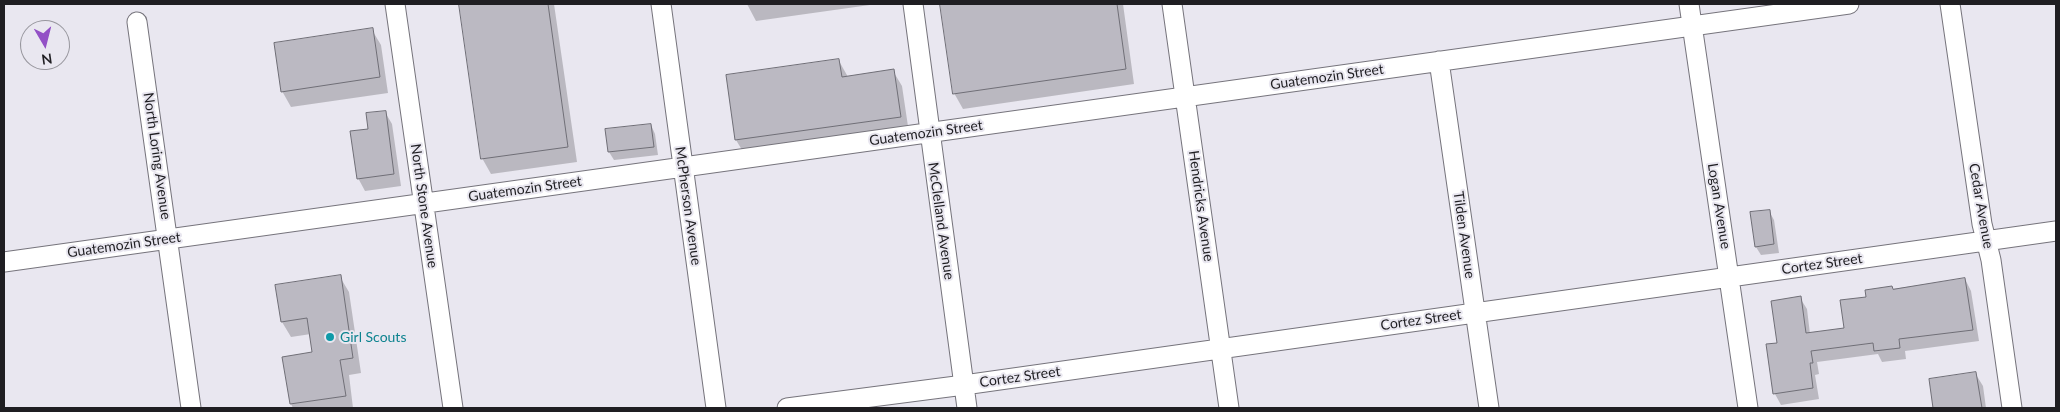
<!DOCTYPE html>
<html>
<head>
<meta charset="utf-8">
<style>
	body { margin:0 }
	#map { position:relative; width:2060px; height:412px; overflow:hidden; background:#e9e7f0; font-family:Lato,sans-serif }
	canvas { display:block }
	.frame { position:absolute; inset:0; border:5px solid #1f1e22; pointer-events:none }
	.north { position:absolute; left:20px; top:20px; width:50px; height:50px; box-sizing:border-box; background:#e9e7f0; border:1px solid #98979e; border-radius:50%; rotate:172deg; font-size:14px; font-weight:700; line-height:20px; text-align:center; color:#1f1e22 }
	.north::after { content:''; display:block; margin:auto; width:18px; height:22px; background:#9351c6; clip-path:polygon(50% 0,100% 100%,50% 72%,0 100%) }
</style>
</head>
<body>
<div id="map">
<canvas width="2060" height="412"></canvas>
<div class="frame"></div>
<div class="north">N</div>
</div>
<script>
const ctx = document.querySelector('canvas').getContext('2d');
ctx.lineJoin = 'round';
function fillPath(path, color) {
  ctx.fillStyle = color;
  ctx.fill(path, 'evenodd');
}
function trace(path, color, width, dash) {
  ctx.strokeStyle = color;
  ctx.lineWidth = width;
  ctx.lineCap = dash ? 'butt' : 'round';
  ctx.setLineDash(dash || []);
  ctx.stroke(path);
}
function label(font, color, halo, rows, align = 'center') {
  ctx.font = font + ' Lato,sans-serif';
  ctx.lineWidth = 4;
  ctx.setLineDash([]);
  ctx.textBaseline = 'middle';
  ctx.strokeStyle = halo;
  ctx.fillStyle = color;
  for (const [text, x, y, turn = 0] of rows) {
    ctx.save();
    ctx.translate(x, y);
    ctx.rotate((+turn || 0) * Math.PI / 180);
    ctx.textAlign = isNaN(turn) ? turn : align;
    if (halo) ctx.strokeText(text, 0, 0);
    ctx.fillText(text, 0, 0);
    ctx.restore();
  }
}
fillPath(new Path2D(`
	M460 4H554L577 162 491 174 482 158Z
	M747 4H877L756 21Z
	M941 4H1123L1134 84 963 109 954 93Z
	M372 30 381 45 388 93 291 107 282 91Z
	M839 61 848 77 893 71 902 86 909 133 745 155 736 140Z
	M385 112 392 124 401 186 365 191 358 178 369 130Z
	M651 125 655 134 658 155 614 160 609 152Z
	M1769 211 1774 220 1779 253 1761 255 1756 247Z
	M340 277 349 292 361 373 349 375 353 408H293L291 404 314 353 311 334 291 337 282 322Z
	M1965 279 1971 291 1979 341 1905 351 1906 359 1882 362 1878 354 1817 362 1819 374 1815 375 1819 399 1781 405 1775 394 1778 344 1800 298 1807 309 1810 334 1845 329 1867 298 1893 290Z
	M1975 373 1983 386 1986 408H1935L1930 380Z`), '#0003');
const building = new Path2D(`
	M459 4H548L568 147 481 159Z
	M940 4H1117L1126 69 953 94Z
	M373 28 380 77 281 92 274 43Z
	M839 59 842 77 894 69 901 117 735 140 726 75Z
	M386 111 394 174 357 179 350 131 368 129 366 113Z
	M651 124 654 147 608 152 605 129Z
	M1770 210 1774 244 1755 247 1750 212Z
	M341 275 353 358 340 360 346 396 290 404 282 357 312 352 307 318 281 322 275 285Z
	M1965 278 1973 330 1899 339 1900 348 1874 351 1873 343 1811 351 1813 363H1810L1813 388 1773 394 1766 344 1777 343 1771 301 1801 296 1806 333 1844 328 1840 300 1866 297 1865 290 1892 286 1893 289Z
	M1976 372 1982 408H1933L1929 379Z`);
fillPath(building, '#bbb9c2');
trace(building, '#6f6e76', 1);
const street = new Path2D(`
	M395 4 453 408
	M661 4 716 408
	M913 4 967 408
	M1172 4 1229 408
	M1689 4 1748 408
	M1950 4 1982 224 1991 260 2012 408
	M137 22 191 408
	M1439 61 1489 408
	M4 262 1849 4
	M787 408 964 385 2056 231`);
trace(street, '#76747c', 21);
trace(street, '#fff', 19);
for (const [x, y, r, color] of [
	[330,337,5,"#0f9aa8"]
]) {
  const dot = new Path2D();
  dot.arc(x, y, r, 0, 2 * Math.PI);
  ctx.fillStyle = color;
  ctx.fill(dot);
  trace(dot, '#e9e7f0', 2);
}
label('14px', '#1f1e22', '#e9e7f0', [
	["Guatemozin Street",1327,77,-8],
	["Guatemozin Street",926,133,-8],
	["North Loring Avenue",157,156,82],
	["Guatemozin Street",525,189,-8],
	["North Stone Avenue",424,206,82],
	["McPherson Avenue",688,206,82],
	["Hendricks Avenue",1201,206,82],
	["Logan Avenue",1719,206,81],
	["Cedar Avenue",1981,206,80],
	["McClelland Avenue",941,221,82],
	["Tilden Avenue",1464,235,82],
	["Guatemozin Street",124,245,-8],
	["Cortez Street",1822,264,-8],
	["Cortez Street",1421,320,-8],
	["Cortez Street",1020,377,-8]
]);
label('14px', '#0d838f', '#e9e7f0', [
	["Girl Scouts",340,337]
], 'left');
</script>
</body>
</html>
